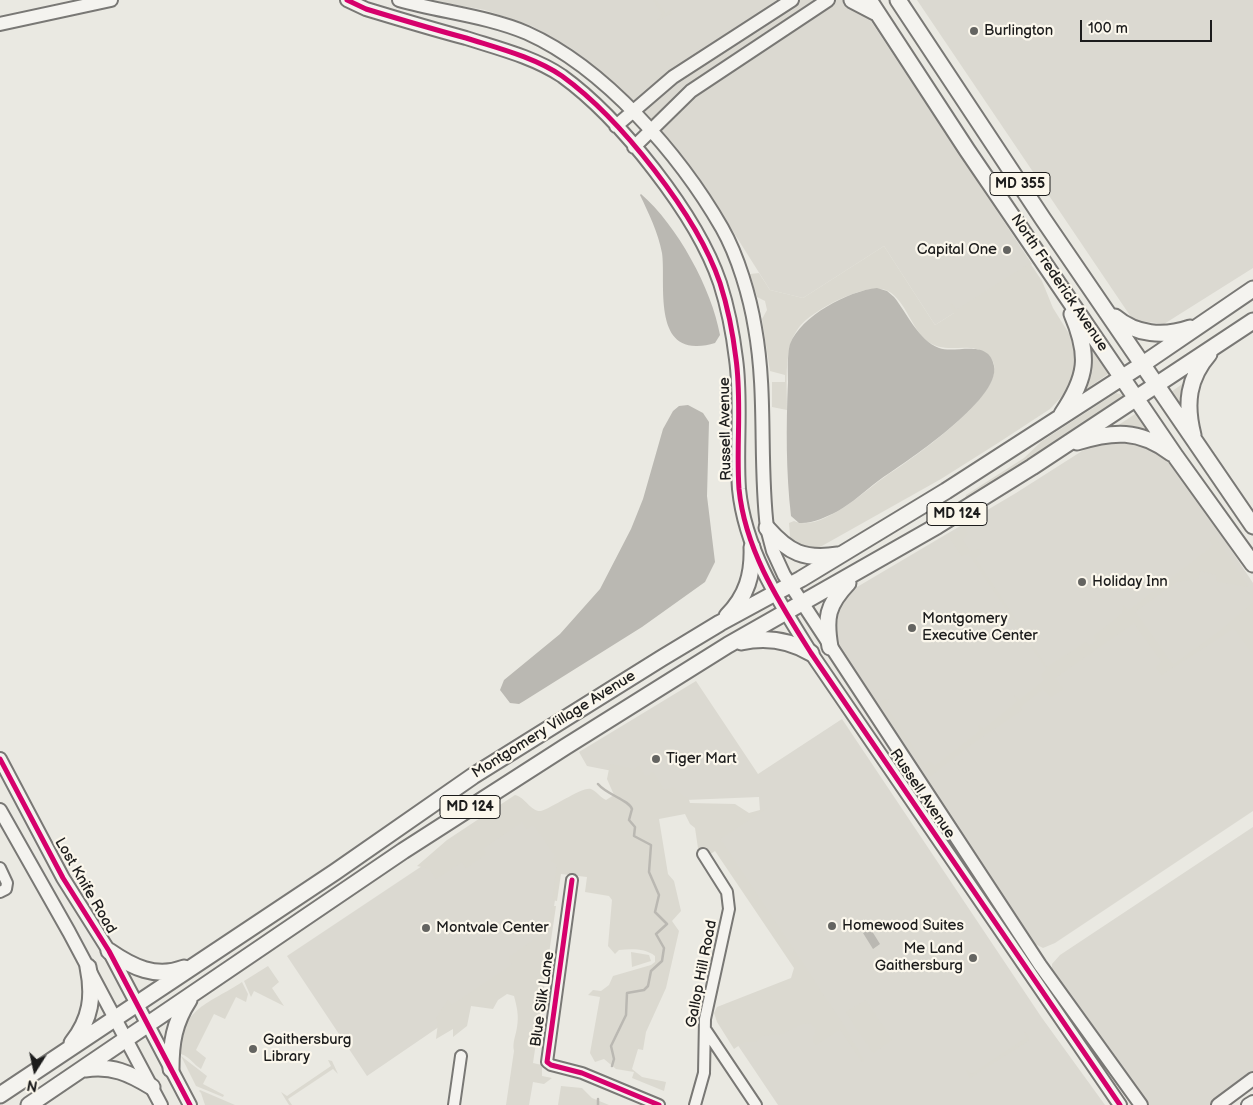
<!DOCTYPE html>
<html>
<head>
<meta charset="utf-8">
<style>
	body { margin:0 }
	#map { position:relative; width:1253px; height:1105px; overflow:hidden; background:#eae9e2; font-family:"Balsamiq Sans",sans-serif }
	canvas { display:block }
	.north { position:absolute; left:10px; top:1045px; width:50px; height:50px; -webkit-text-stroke:4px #fbf7ec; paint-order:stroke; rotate:190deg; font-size:14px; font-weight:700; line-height:20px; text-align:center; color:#1c1c1c }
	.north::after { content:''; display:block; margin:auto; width:18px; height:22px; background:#1c1c1c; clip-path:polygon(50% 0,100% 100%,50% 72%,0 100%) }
	.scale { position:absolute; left:1080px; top:20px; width:132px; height:22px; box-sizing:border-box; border:2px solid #1c1c1c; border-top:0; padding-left:6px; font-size:15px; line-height:18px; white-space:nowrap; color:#1c1c1c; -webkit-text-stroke:4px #fbf7ec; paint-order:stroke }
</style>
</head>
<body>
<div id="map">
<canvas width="1253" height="1105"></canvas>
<div class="north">N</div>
<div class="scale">100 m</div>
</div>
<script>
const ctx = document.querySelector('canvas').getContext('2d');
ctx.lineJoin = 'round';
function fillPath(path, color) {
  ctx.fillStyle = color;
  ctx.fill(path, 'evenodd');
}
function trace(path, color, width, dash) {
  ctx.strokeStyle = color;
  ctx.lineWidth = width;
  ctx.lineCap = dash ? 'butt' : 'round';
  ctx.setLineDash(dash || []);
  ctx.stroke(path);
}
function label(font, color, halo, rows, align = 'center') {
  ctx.font = font + ' "Balsamiq Sans",sans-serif';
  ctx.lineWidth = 4.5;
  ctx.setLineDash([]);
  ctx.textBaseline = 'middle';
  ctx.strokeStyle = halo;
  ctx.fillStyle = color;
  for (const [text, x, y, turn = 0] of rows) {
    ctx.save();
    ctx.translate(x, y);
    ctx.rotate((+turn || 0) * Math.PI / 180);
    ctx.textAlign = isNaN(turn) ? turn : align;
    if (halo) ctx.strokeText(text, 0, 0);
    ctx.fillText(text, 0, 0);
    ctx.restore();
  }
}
fillPath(new Path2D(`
	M428 0H857L1032 264 935 325 884 246 803 298 770 290 698 176 671 141 646 113 603 73 572 49 532 26 485 10Z
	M917 0H1253V268L1164 324 1133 320Z
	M1115 437 1157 447 1174 464 1253 583V811L1055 943 1043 948 1033 943 833 640 830 623 845 595 852 590 1016 493 1093 444Z
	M696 681 758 774 842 719 1042 1018 1105 1105H778L735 1041 827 1007 715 841 760 811 759 797 661 801 643 777 587 766 579 752Z
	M518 797 561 860 547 953 367 1076 287 956 422 866Z
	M1253 827V1074L1211 1105H1148L1052 973V964L1060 955Z`), '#dbd9d1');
fillPath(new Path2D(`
	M653 0H656L665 13 671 10 672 13 657 21 662 14Z
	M884 246 935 325 954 313 950 305 952 303 956 310 1030 263 1042 281 1053 308 1073 340 1076 365 1074 377 1067 391 1050 409 998 443 941 479 813 551 788 541 790 536 789 523 794 521C821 533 864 491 886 476 906 463 1025 383 987 354 968 340 947 356 927 341 911 328 906 301 888 291 868 280 813 310 800 326 796 331 791 340 790 346 785 366 787 390 787 410L772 407V382H785V375L770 371 762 319 767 310 765 301 757 297 750 274 759 273 770 290 803 298Z
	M1089 345 1108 374 1081 393Z
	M1185 382 1183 410 1171 392Z
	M1116 393 1123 395 1122 399 1003 478 965 499 966 495 1024 458 1042 441Z
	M1136 414 1153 436 1111 430 1135 414Z
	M965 528 968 534 962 539 970 551 979 549 981 553 975 558 1047 667 1086 642 1089 646 1097 640 1094 636 1122 614 1123 605 1128 611 1213 546 1210 539 1214 536 1249 587 1217 582 1216 575 1200 571 1198 579 1176 582 1135 612 1173 665 1220 631 1253 603V654L1234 628 1162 675 1156 667 1162 662 1134 623 1055 678 1063 689 1051 697 1043 689 1020 707 1022 710 976 741 930 776 880 702 885 699 889 700 885 705 924 764 930 761 935 766 980 731 978 725 984 729 1017 702 1014 695 1020 700 1045 680 1041 675 1047 670 969 554 962 556 948 535Z
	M610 764 634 769 639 766 646 777 653 772 664 790 674 787 683 796 688 797 690 803 735 804 749 813 767 808 720 839 843 1024 864 1061 862 1062 840 1029 816 1045 813 1041 816 1028 810 1023 802 1024 783 1034 762 1036 756 1042H744L734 1049 717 1022 714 1013 717 1007 791 978 794 968 715 851 709 855H699L695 828 690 824 685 814 659 819 668 874 674 881 681 911 672 921 679 931 666 988 646 1032 643 1050 638 1049 632 1069 642 1077 666 1082 664 1091 632 1078 634 1072 616 1069 604 1059 595 1062 590 1053 600 997 588 995 593 990 601 991 609 985 613 976 651 965 655 962V956C645 948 631 949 619 950L615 954 608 946 612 900 609 896 585 892 587 877 561 874 557 901 552 900 557 864 551 861 556 857 534 825 527 829 522 822 482 849 486 854 466 868 462 862 436 879 430 869 417 866 447 840 515 795C525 797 531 812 541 811 552 808 583 786 591 789 596 791 601 798 606 800L614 795 607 779Z
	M552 906H556L533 1063 542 1065V1076L552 1078 544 1084 533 1082 529 1105H506L514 1051C512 1043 516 1035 517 1027 519 1016 517 1007 514 996L507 994 498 1000 493 1009 471 1006 467 1026 453 1037V1029L436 1039 438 1023 436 1018 448 1000 452 1005 512 965 509 957 545 932Z
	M631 952 649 955 651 961 632 967Z
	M268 966 279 982 272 988 284 1006 254 991 251 997 244 981Z
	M242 982 248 994 246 1002 236 997 225 1019 214 1014 196 1050 206 1058 201 1069C193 1064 190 1057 181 1054 179 1008 211 1003 242 982Z
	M866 1000 892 1040 873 1053 846 1012Z
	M1024 1031 1029 1037 1028 1041 970 1078 966 1070 972 1074 1026 1038Z
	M181 1056 207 1076 203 1084 224 1095 223 1097 196 1086Z
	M328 1060 332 1061 338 1074 333 1069 288 1099 292 1105H289L281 1092 287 1096 331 1066Z
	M561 1086 582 1088 592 1098 609 1105H558Z
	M200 1090 235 1105H205L201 1093 199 1091Z`), '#dbd9d0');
fillPath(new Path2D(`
	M641 194C677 225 712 289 720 335L715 343C709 345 703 346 697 346 653 347 666 280 662 253 658 232 649 214 640 195Z
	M877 288 887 291 894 297C907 313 918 340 939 348 956 354 989 338 994 366 1001 400 904 463 878 481 865 491 852 503 838 511 826 517 812 524 799 523L791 516C786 472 786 427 788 382 788 371 787 355 790 344 801 316 848 291 877 288Z
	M688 405 703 413 709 422 707 496 715 562 705 582 642 627 524 701 519 704 510 703 500 690 504 680 560 634 600 589 631 529 643 499 663 429 673 411 679 406Z
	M870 928 880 944 873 949 863 933Z`), '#bab8b2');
trace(new Path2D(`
	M598 784C607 795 629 800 632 809L629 820 635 827 634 836 651 845 649 872 659 895 655 912 667 924 656 934 664 948 662 961 651 971 648 986 644 990 627 993 626 1015 611 1046 614 1059 612 1066
	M598 1105V1099`), '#bab8b2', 2.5);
const minor = new Path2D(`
	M0 868 7 883 6 889 0 892
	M572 880 547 1062 551 1065 582 1073 659 1105
	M705 1029 756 1105
	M454 1105 461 1056
	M695 1105 704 1073 705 1019 729 909 727 892 703 854`);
const tertiary = new Path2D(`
	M347 0 366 9C399 19 432 29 466 38 497 48 534 57 562 76 620 118 697 215 720 283 728 308 733 334 736 359 742 402 736 446 739 489 745 550 779 602 811 653L1120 1105
	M399 0C441 12 487 16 527 33 605 68 680 155 722 228 738 256 750 297 755 328 767 394 759 462 767 528L773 551 784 575 1040 965 1141 1105
	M0 24 111 0
	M616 126 673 77 792 0
	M634 147 691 91 828 0
	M0 759 63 878 109 951 190 1105
	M0 810 69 932 161 1105
	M1218 1105 1253 1079
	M1248 1105 1253 1102`);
const primary = new Path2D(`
	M852 0 875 12
	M869 0 967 150 1176 457 1253 564
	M898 0 1043 219 1253 526
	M1115 317C1136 335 1164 337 1190 328
	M1062 414C1087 377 1090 356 1072 314
	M1193 435C1185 404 1188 378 1209 354
	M1077 442C1113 431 1139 429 1171 453
	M767 528C789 553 804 560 838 555
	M727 616C747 596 753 574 752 547
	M741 642C767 636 789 640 811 653
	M830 647C825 618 827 605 848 583
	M109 951C132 967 156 979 184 968
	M72 1043C91 1019 94 996 88 967
	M85 1069C112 1065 129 1073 152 1087
	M171 1069C171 1043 174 1023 189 1000
	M0 1095 335 872 473 776 662 658 720 623 801 579 946 491 1143 364 1253 289
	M29 1105 403 851 565 747 728 645 937 526 1032 467 1253 321`);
trace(minor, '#797875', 14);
trace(tertiary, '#797875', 16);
trace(primary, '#797875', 19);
trace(minor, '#f4f3ef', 10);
trace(tertiary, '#f4f3ef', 12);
trace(primary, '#f4f3ef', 15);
trace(new Path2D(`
	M347 0 366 9C399 19 432 29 466 38 497 48 534 57 562 76 620 118 697 215 720 283 728 308 733 334 736 359 742 402 736 446 739 489 745 550 779 602 811 653L1120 1105
	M0 759 63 878 109 951 190 1105
	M572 880 547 1062 551 1065 582 1073 659 1105`), '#d6006c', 5);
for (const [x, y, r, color] of [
	[974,31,5,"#646461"],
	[1007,250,5,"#646461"],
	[1082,582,5,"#646461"],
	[912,628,5,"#646461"],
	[656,759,5,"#646461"],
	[832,926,5,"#646461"],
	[426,928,5,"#646461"],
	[973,958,5,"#646461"],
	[253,1049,5,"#646461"]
]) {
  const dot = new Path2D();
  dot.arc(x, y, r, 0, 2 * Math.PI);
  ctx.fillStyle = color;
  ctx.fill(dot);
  trace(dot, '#fbf7ec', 2);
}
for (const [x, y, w] of [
	[1020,184,60],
	[957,514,60],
	[470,807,60]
]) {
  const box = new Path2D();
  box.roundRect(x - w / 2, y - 11.5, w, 23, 4);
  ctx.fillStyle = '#fbf7ec';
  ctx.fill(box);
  trace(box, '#1c1c1c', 1);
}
label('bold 14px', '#1c1c1c', null, [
	["MD 355",1020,184],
	["MD 124",957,514],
	["MD 124",470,807]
]);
label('15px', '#1c1c1c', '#fbf7ec', [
	["Burlington",984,31],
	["Capital One",997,250,"right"],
	["Holiday Inn",1092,582],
	["Montgomery",922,619],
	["Executive Center",922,636],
	["Tiger Mart",666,759],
	["Homewood Suites",842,926],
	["Montvale Center",436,928],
	["Me Land",963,949,"right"],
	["Gaithersburg",963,966,"right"],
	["Gaithersburg",263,1040],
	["Library",263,1057]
], 'left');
label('15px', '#1c1c1c', '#fbf7ec', [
	["North Frederick Avenue",1059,283,56],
	["Russell Avenue",726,429,-91],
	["Montgomery Village Avenue",554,725,-32],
	["Russell Avenue",922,794,56],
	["Lost Knife Road",85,886,60],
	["Gallop Hill Road",702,974,-79],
	["Blue Silk Lane",543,999,-82]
]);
</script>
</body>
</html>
